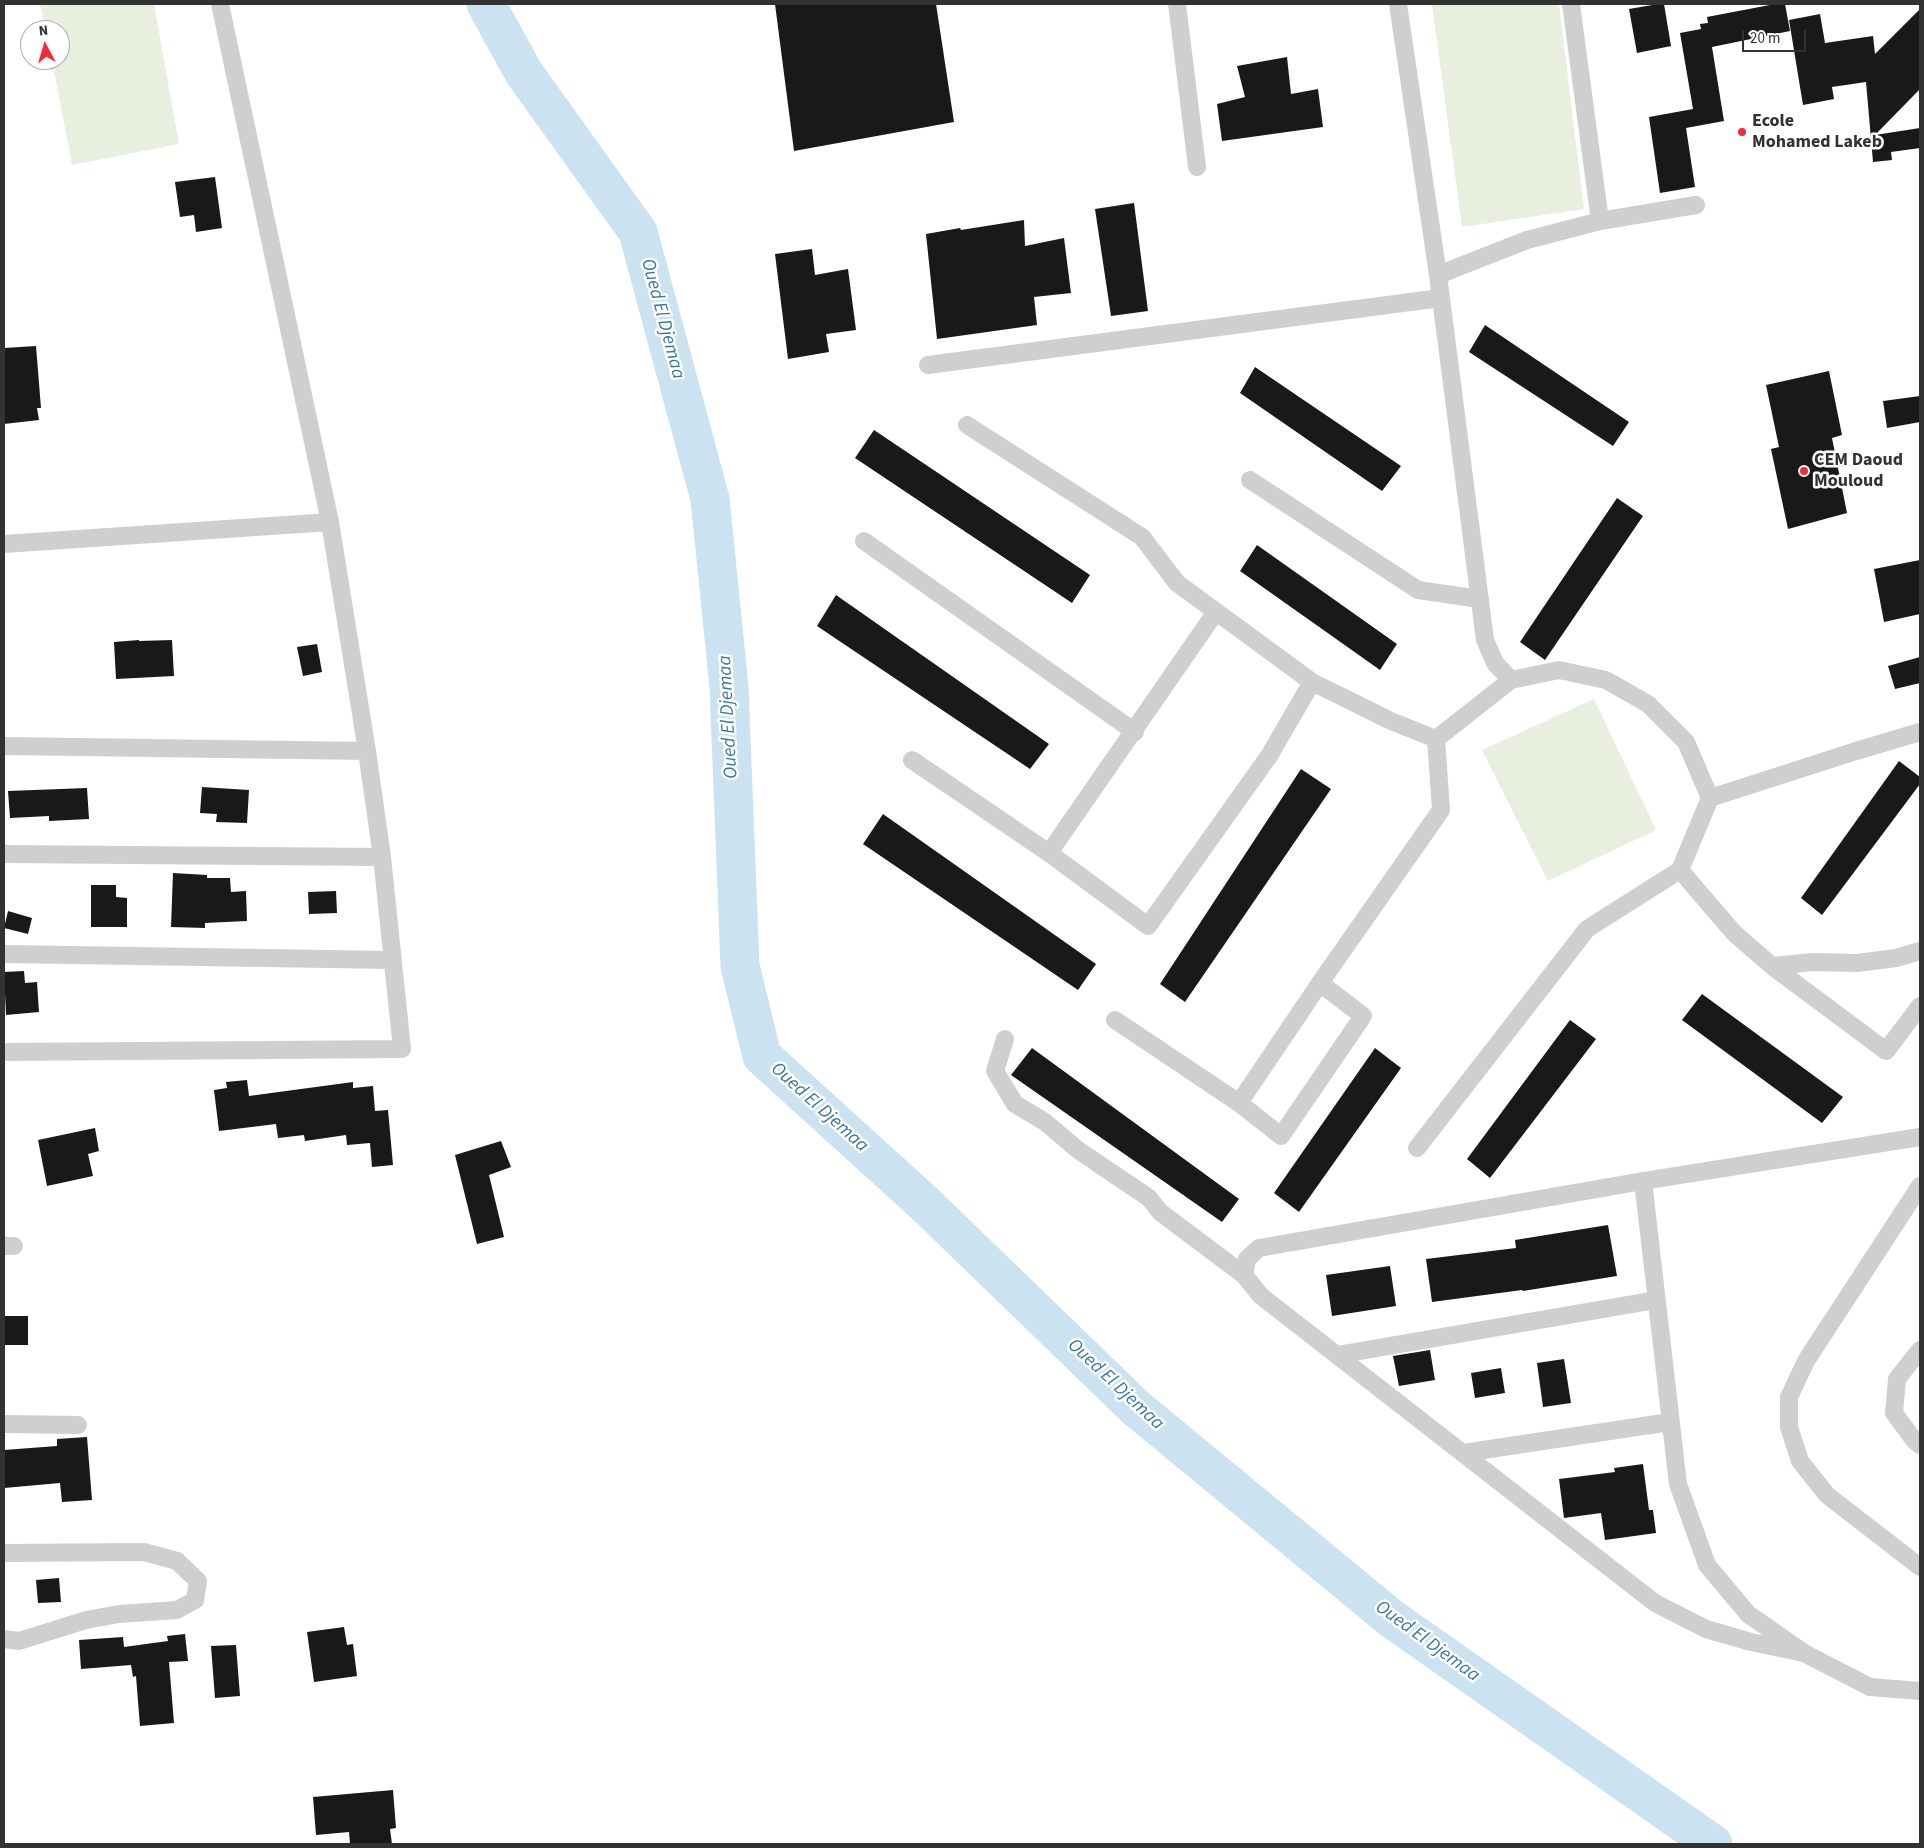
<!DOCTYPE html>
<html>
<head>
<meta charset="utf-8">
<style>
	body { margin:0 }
	#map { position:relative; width:1924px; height:1848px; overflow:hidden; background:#fff; font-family:"Source Sans 3",sans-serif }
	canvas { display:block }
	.frame { position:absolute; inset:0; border:5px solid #323232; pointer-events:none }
	.north { position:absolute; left:20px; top:20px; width:50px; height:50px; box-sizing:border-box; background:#fff; border:1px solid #adadad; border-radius:50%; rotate:354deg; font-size:14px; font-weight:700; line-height:20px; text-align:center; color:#323232 }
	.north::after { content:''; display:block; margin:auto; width:18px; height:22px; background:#f32a3c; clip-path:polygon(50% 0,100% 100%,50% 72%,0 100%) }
	.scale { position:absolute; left:1742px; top:30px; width:64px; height:22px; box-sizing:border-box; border:2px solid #323232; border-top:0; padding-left:6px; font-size:15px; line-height:18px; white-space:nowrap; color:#323232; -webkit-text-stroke:4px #fff; paint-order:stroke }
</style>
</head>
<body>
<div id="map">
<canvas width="1924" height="1848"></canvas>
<div class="frame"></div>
<div class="north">N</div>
<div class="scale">20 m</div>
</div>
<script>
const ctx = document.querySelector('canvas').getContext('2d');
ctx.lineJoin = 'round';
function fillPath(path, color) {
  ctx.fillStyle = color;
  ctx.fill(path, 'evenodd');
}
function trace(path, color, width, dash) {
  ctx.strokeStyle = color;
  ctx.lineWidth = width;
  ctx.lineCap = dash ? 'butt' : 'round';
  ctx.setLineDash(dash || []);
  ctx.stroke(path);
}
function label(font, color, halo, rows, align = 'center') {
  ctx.font = font + ' "Source Sans 3",sans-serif';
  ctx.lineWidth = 5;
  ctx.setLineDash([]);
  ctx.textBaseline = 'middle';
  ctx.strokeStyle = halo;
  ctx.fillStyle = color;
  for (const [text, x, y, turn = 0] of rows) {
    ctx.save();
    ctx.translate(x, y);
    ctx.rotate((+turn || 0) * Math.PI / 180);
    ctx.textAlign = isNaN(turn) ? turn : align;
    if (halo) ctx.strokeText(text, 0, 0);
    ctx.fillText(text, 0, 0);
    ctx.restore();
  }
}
fillPath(new Path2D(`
	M40 4H154L179 144 72 165 52 60H60V30H46Z
	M1432 4H1559L1584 209 1462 227Z
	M1594 699 1656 830 1548 881 1482 750Z`), '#e8efdf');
trace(new Path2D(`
	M486 4 524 73 638 232 710 499 729 687 740 966 762 1056 925 1204 1136 1408 1392 1619 1713 1844`), '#cbe2f0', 39);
fillPath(new Path2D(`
	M775 4H936L954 122 794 151Z
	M1658 4H1664L1671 46 1637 53 1629 9Z
	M1775 4H1785L1790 31 1712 47 1724 121 1686 128 1695 187 1660 193 1649 117 1693 109 1680 33 1701 29 1700 24 1708 23 1707 17Z
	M1920 9V89L1875 135 1920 128V148L1891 152 1892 160 1873 162 1866 82 1832 87 1834 99 1803 105 1789 20 1820 14 1825 43 1873 36 1875 54Z
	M1287 57 1291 94 1318 89 1323 127 1222 141 1217 104 1245 97 1237 66Z
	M215 177 222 228 196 232 194 215 180 217 175 182Z
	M1134 203 1148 311 1111 316 1095 209Z
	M1024 220 1025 246 1064 238 1071 293 1034 297 1037 325 937 339 926 234 960 228 961 230Z
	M812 249 815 275 848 269 856 330 826 334 829 352 788 359 775 254Z
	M1485 325 1629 422 1613 446 1469 352Z
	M36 346 41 408H37L39 420 4 424V348Z
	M1255 367 1401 466 1382 491 1240 393Z
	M1829 371 1842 435 1832 438 1847 513 1788 529 1771 449 1779 447 1766 385Z
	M1920 396V422L1887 428 1883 401Z
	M874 430 1090 575 1072 603 855 458Z
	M1617 498 1643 516 1545 660 1520 642Z
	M1257 545 1397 644 1380 670 1240 571Z
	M1920 560V614L1884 622 1874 569Z
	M836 595 1049 744 1030 769 817 626Z
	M139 640V641L172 640 174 676 116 679 114 642Z
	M317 644 322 672 303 676 297 647Z
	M1920 657V683L1895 689 1888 666Z
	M1899 761 1920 777V784L1822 915 1801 898Z
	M1301 769 1331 789 1185 1002 1160 984Z
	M202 787 249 790 247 823 216 822 217 814 200 813Z
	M87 788 89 819 49 821V816L10 818 8 791Z
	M883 814 1096 964 1078 990 863 844Z
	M173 873 207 875V878H230L231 892 246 891 247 921 205 923V928L171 927Z
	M91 885H116V897L127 898V927H91Z
	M336 891 337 913 309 914 308 892Z
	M8 911 32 918 28 934 4 928Z
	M24 971 25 983 37 982 39 1012 6 1015 4 972Z
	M1702 994 1843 1097 1822 1123 1682 1020Z
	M1570 1020 1596 1039 1490 1178 1467 1159Z
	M1032 1048 1239 1199 1222 1222 1011 1075Z
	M1375 1048 1401 1068 1299 1212 1274 1193Z
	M247 1080 249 1096 353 1082V1088L373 1086 375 1111 388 1110 393 1165 372 1167 370 1143 347 1145 346 1135 305 1141 304 1135 278 1138 276 1124 219 1131 214 1090 227 1088 226 1082Z
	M95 1128 99 1151 88 1154 93 1176 47 1186 38 1140Z
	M501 1141 511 1167 489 1175 504 1237 477 1244 455 1155Z
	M1608 1225 1617 1276 1523 1291 1522 1290 1432 1302 1426 1259 1516 1248 1515 1240Z
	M1390 1266 1396 1306 1332 1316 1326 1275Z
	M4 1316H28V1345H4Z
	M1430 1350 1435 1380 1399 1386 1393 1356Z
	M1564 1359 1571 1403 1543 1407 1537 1363Z
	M1501 1368 1505 1393 1475 1398 1471 1373Z
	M87 1437 92 1500 62 1502 60 1483 4 1488V1450L57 1446V1439Z
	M1643 1464 1649 1510H1653L1656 1533 1605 1540 1601 1513 1564 1518 1559 1479 1615 1472 1614 1468Z
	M59 1578 61 1602 38 1603 36 1580Z
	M344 1627 347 1645 353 1644 357 1676 314 1682 307 1632Z
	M185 1634 188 1661 169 1662 174 1723 140 1726 136 1676 133 1677 131 1665 81 1669 79 1640 123 1637 124 1647 168 1641 167 1636Z
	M236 1645 240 1696 215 1698 211 1646Z
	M393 1790 396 1828 390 1829 392 1844H350L349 1832 316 1835 313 1797Z`), '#191919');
trace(new Path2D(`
	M1177 4 1197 167
	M1398 4 1438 275 1485 640 1495 663 1511 680
	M1571 4 1600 221
	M1438 275 1527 240 1600 221 1696 205
	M928 365 1441 298
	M967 425 1142 537 1177 583 1312 682 1391 721 1436 739
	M1250 480 1418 590 1480 599
	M864 541 1135 732
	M4 544 330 522
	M4 746 367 751
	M912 760 1049 853 1148 926 1269 756 1312 682
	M1710 798 1680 870 1734 933 1772 966 1813 962 1857 963 1896 958 1920 951
	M1049 853 1215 613
	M4 854 382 857
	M4 954 392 960
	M1772 966 1886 1051 1920 1006
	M1115 1020 1239 1103 1320 983 1441 810 1436 739 1511 680 1559 670 1606 680 1648 704 1686 742 1710 798 1856 751 1920 732
	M1005 1039 995 1071 1015 1104 1045 1122 1078 1150 1149 1198 1160 1212 1244 1275
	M4 1052 402 1049 382 857 367 751 330 522 220 4
	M1239 1103 1281 1136 1363 1016 1320 983
	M1417 1148 1587 929 1680 870
	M1643 1181 1678 1484 1707 1565 1748 1614 1804 1653 1870 1687 1920 1691
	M1920 1186 1806 1361 1789 1397V1427L1800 1461 1827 1495 1920 1567
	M4 1246H14
	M1920 1350 1897 1379 1894 1413 1914 1440 1920 1445
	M1337 1355 1656 1300
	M4 1424 78 1425
	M1463 1453 1670 1422
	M4 1553 144 1552 177 1561 198 1581 195 1600 177 1610 119 1614 86 1620 19 1641 4 1639
	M1804 1653 1751 1642 1706 1629 1655 1603 1261 1296 1244 1275 1247 1259 1259 1248 1643 1181 1920 1137`), '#cfcfcf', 18);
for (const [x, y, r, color] of [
	[1742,132,5,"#f32a3c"],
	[1804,471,5,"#f32a3c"]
]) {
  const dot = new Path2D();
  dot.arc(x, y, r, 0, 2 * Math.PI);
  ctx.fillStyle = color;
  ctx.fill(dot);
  trace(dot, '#fff', 2);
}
label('bold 18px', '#323232', '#fff', [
	["Ecole",1752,122],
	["Mohamed Lakeb",1752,143],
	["CEM Daoud",1814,461],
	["Mouloud",1814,482]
], 'left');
label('italic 19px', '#38779c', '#fff', [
	["Oued El Djemaa",662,319,75],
	["Oued El Djemaa",729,717,-93],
	["Oued El Djemaa",819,1108,42],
	["Oued El Djemaa",1115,1385,43],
	["Oued El Djemaa",1427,1642,36]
]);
</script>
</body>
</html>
